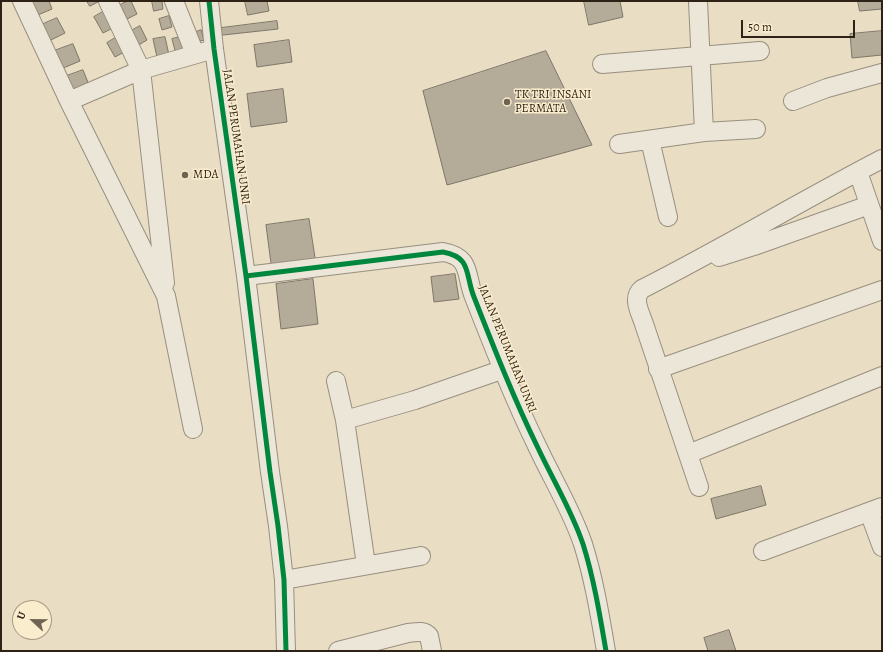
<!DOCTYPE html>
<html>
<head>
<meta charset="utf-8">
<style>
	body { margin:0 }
	#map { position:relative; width:883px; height:652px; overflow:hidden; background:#e9ddc3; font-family:Alegreya,serif }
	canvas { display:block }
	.frame { position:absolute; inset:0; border:2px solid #2e2115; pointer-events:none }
	.north { position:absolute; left:12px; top:600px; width:40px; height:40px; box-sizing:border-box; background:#faedce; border:1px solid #a89b84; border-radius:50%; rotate:292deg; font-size:11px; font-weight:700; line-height:16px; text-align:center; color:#2e2115 }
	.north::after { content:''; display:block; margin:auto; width:14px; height:18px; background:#6f6352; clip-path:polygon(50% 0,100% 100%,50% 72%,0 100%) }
	.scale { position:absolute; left:741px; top:20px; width:114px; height:18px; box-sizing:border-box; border:2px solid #2e2115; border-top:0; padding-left:5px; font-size:12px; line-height:14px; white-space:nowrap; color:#2e2115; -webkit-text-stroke:3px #faedce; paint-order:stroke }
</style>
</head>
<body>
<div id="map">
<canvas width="883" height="652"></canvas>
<div class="frame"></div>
<div class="north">U</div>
<div class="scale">50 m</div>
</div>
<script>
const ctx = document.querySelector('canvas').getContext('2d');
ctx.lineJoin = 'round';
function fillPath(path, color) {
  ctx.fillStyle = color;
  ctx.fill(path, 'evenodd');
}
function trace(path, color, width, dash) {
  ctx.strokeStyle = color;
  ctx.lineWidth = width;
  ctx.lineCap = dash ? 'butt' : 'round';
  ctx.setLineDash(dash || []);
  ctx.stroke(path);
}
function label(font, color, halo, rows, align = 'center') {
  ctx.font = font + ' Alegreya,serif';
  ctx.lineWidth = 3;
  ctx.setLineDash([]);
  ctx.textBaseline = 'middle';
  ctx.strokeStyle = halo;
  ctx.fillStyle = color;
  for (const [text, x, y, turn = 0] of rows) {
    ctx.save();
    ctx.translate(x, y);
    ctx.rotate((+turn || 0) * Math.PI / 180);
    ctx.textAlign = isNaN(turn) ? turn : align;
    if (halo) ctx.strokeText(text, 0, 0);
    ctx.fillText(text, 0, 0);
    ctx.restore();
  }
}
const building = new Path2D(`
	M32 1H49L52 9 38 15Z
	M87 1H100L90 6Z
	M128 1H131L137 14 127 19 120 5Z
	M152 1H162L163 9 154 11Z
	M245 1H267L269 11 248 15Z
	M584 1H620L623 17 589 25Z
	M858 1H882V9L860 11Z
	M106 10 115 27 103 33 94 17Z
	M169 16 172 27 162 30 159 19Z
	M57 18 65 33 49 41 41 25Z
	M277 21 278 29 214 36 213 29Z
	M140 26 147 40 137 46 129 32Z
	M201 30 204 40 200 41 196 32Z
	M882 31V55L852 58 850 34Z
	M120 35 128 50 115 57 107 43Z
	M184 36 188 51 176 54 172 39Z
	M165 37 169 55 157 57 153 39Z
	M289 40 292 62 257 67 254 45Z
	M73 44 80 61 61 69 54 51Z
	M546 51 592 145 447 185 423 91Z
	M83 70 89 85 70 93 64 77Z
	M283 89 287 122 251 127 247 94Z
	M309 219 316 264 272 271 266 225Z
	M455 274 459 299 434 302 431 277Z
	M313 279 318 324 281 329 276 284Z
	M761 486 766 505 716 519 711 499Z
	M729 630 736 651H708L704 638Z`);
fillPath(building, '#b4ab99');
trace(building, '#7e7668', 1);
const minor = new Path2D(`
	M22 1 69 101
	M108 1 141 70 165 283
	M174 1 195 54
	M209 1 214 49 246 276 270 472 278 526 284 580 286 651
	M602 64 760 51
	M793 101 827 88 882 73
	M704 132 756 129
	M650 140 668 217
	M619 144 704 132 698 1
	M858 172 882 241
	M719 257 754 246 869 205
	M246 276 443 252C472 257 465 275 474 297 494 348 514 399 538 448 553 480 572 511 583 544 594 579 600 616 606 651
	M658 369 882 290
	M336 381 345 420 366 565
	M345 420 415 400 504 369
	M193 429 166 296 69 101 141 70 214 49
	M688 454 882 376
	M699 487 644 324C641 314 631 298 642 289 723 248 801 201 882 159
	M869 512 882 547
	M763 551 882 507
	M284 580 421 556
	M338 651 408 633C416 632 424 630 429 636L432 651`);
trace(minor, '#988f7f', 20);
trace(minor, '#ece6d8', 18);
trace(new Path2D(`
	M209 1 214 49 246 276 270 472 278 526 284 580 286 651
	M246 276 443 252C472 257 465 275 474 297 494 348 514 399 538 448 553 480 572 511 583 544 594 579 600 616 606 651`), '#00873e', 5);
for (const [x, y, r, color] of [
	[507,102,4,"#6f6352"],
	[185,175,4,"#6f6352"]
]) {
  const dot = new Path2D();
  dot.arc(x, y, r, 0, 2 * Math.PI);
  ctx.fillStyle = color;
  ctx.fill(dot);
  trace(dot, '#faedce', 1.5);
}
label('12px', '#2e2115', '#faedce', [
	["TK TRI INSANI",515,95],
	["PERMATA",515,109],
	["MDA",193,175]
], 'left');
label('12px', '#2e2115', '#faedce', [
	["JALAN PERUMAHAN UNRI",236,137,82],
	["JALAN PERUMAHAN UNRI",507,349,68]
]);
</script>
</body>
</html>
